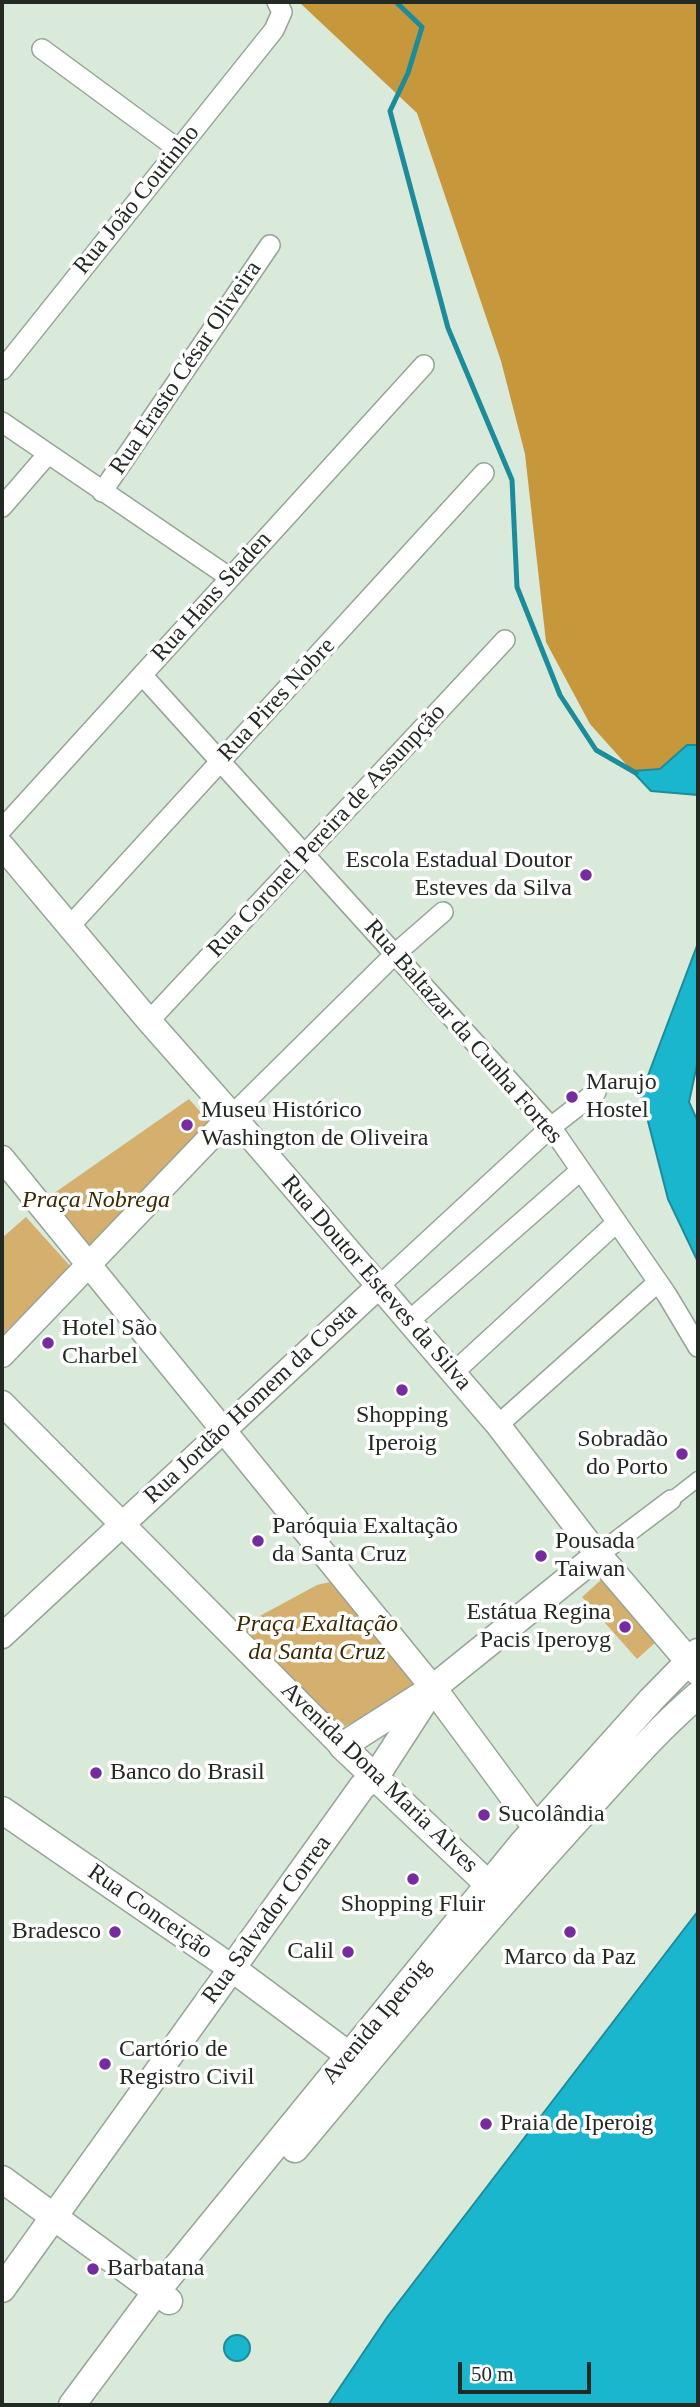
<!DOCTYPE html>
<html>
<head>
<meta charset="utf-8">
<style>
	body { margin:0 }
	#map { position:relative; width:700px; height:2407px; overflow:hidden; background:#d9e9da; font-family:Georgia,serif }
	canvas { display:block }
	.frame { position:absolute; inset:0; border:4px solid #232923; pointer-events:none }
	.scale { position:absolute; left:458px; top:2362px; width:133px; height:32px; box-sizing:border-box; border:4px solid #232923; border-top:0; padding-left:9px; font-size:21px; line-height:24px; white-space:nowrap; color:#232923; -webkit-text-stroke:5px #fff; paint-order:stroke }
</style>
</head>
<body>
<div id="map">
<canvas width="700" height="2407"></canvas>
<div class="frame"></div>
<div class="scale">50 m</div>
</div>
<script>
const ctx = document.querySelector('canvas').getContext('2d');
ctx.lineJoin = 'round';
function fillPath(path, color) {
  ctx.fillStyle = color;
  ctx.fill(path, 'evenodd');
}
function trace(path, color, width, dash) {
  ctx.strokeStyle = color;
  ctx.lineWidth = width;
  ctx.lineCap = dash ? 'butt' : 'round';
  ctx.setLineDash(dash || []);
  ctx.stroke(path);
}
function label(font, color, halo, rows, align = 'center') {
  ctx.font = font + ' Georgia,serif';
  ctx.lineWidth = 7;
  ctx.setLineDash([]);
  ctx.textBaseline = 'middle';
  ctx.strokeStyle = halo;
  ctx.fillStyle = color;
  for (const [text, x, y, turn = 0] of rows) {
    ctx.save();
    ctx.translate(x, y);
    ctx.rotate((+turn || 0) * Math.PI / 180);
    ctx.textAlign = isNaN(turn) ? turn : align;
    if (halo) ctx.strokeText(text, 0, 0);
    ctx.fillText(text, 0, 0);
    ctx.restore();
  }
}
fillPath(new Path2D(`
	M189 1099 212 1125 92 1251 50 1196Z
	M26 1217 71 1267 2 1335V1238Z
	M601 1580 656 1642 637 1659 582 1597Z
	M330 1582 414 1682 411 1695 339 1729 246 1632 245 1624 317 1585Z`), '#d5af6e');
fillPath(new Path2D(`
	M299 2H698V745H687L660 769 632 771 590 724 546 642 525 454 501 361 417 113Z`), '#c7973c');
const water = new Path2D(`
	M687 745H698V795L651 791 632 771 660 769Z
	M698 943V1060L689 1102 698 1122V1262L668 1199 641 1094Z
	M698 1911V2405H328L388 2316Z
	M224 2348a13 13 0 1 1 26 0a13 13 0 1 1-26 0Z`);
fillPath(water, '#19b6ce');
trace(water, '#1c8c9b', 2);
trace(new Path2D(`
	M396 2 422 27 408 73 390 111 448 328 512 480 517 587 560 695 596 750 636 773`), '#1c8c9b', 5);
const pedestrian = new Path2D(`
	M671 1500 698 1479`);
const minor = new Path2D(`
	M42 49 178 149
	M2 370 274 30 282 12 277 2
	M2 422 229 577
	M102 492 270 245
	M2 507 47 455
	M143 676 551 1127 667 1295 698 1347
	M2 829 424 365
	M69 927 484 473
	M149 1021 505 640
	M232 1115 395 954 443 912
	M379 1286 551 1127 596 1092
	M409 1321 581 1170
	M453 1373 616 1223
	M498 1425 657 1283
	M598 1555 671 1500`);
const tertiary = new Path2D(`
	M2 846 149 1021 232 1115 498 1425 598 1555
	M2 1158 433 1688
	M2 1355 232 1115
	M2 1403 342 1746
	M2 1636 379 1286`);
const secondary = new Path2D(`
	M433 1688 529 1818 549 1839
	M2 1810 233 1969 362 2065
	M489 1885 342 1746 433 1688 598 1555 698 1672
	M295 2149C385 2041 475 1933 569 1829 611 1784 651 1735 698 1695
	M2 2179 169 2301
	M2 2289 362 1787 376 1776 433 1688
	M72 2405 156 2292 521 1845 651 1700 698 1652`);
trace(pedestrian, '#95a596', 17);
trace(minor, '#95a596', 22);
trace(tertiary, '#95a596', 27);
trace(secondary, '#95a596', 29);
trace(pedestrian, '#fff', 14);
trace(minor, '#fff', 19);
trace(tertiary, '#fff', 24);
trace(secondary, '#fff', 26);
for (const [x, y, r, color] of [
	[586,875,7,"#762c9f"],
	[572,1097,7,"#762c9f"],
	[187,1125,7,"#762c9f"],
	[48,1343,7,"#762c9f"],
	[402,1390,7,"#762c9f"],
	[682,1454,7,"#762c9f"],
	[258,1541,7,"#762c9f"],
	[541,1556,7,"#762c9f"],
	[625,1627,7,"#762c9f"],
	[96,1773,7,"#762c9f"],
	[484,1815,7,"#762c9f"],
	[413,1879,7,"#762c9f"],
	[115,1932,7,"#762c9f"],
	[570,1932,7,"#762c9f"],
	[348,1952,7,"#762c9f"],
	[105,2064,7,"#762c9f"],
	[486,2124,7,"#762c9f"],
	[93,2269,7,"#762c9f"]
]) {
  const dot = new Path2D();
  dot.arc(x, y, r, 0, 2 * Math.PI);
  ctx.fillStyle = color;
  ctx.fill(dot);
  trace(dot, '#fff', 2.5);
}
label('24px', '#232923', '#fff', [
	["Rua João Coutinho",137,200,-51],
	["Rua Erasto César Oliveira",186,368,-56],
	["Rua Hans Staden",212,597,-48],
	["Rua Pires Nobre",277,700,-47],
	["Rua Coronel Pereira de Assunpção",327,831,-47],
	["Rua Baltazar da Cunha Fortes",463,1032,49],
	["Rua Doutor Esteves da Silva",376,1283,49],
	["Rua Jordão Homem da Costa",251,1404,-43],
	["Avenida Dona Maria Alves",379,1778,44],
	["Rua Conceição",150,1912,35],
	["Rua Salvador Correa",267,1920,-54],
	["Avenida Iperoig",377,2022,-50]
]);
label('24px', '#232923', '#fff', [
	["Escola Estadual Doutor",572,861,"right"],
	["Esteves da Silva",572,889,"right"],
	["Marujo",586,1083],
	["Hostel",586,1111],
	["Museu Histórico",201,1111],
	["Washington de Oliveira",201,1139],
	["Hotel São",62,1329],
	["Charbel",62,1357],
	["Shopping",402,1416,"center"],
	["Iperoig",402,1444,"center"],
	["Sobradão",668,1440,"right"],
	["do Porto",668,1468,"right"],
	["Paróquia Exaltação",272,1527],
	["da Santa Cruz",272,1555],
	["Pousada",555,1542],
	["Taiwan",555,1570],
	["Estátua Regina",611,1613,"right"],
	["Pacis Iperoyg",611,1641,"right"],
	["Banco do Brasil",110,1773],
	["Sucolândia",498,1815],
	["Shopping Fluir",413,1905,"center"],
	["Bradesco",101,1932,"right"],
	["Calil",334,1952,"right"],
	["Marco da Paz",570,1958,"center"],
	["Cartório de",119,2050],
	["Registro Civil",119,2078],
	["Praia de Iperoig",500,2124],
	["Barbatana",107,2269]
], 'left');
label('italic 24px', '#3d2901', '#fff', [
	["Praça Nobrega",96,1201],
	["Praça Exaltação",317,1625],
	["da Santa Cruz",317,1653]
]);
</script>
</body>
</html>
